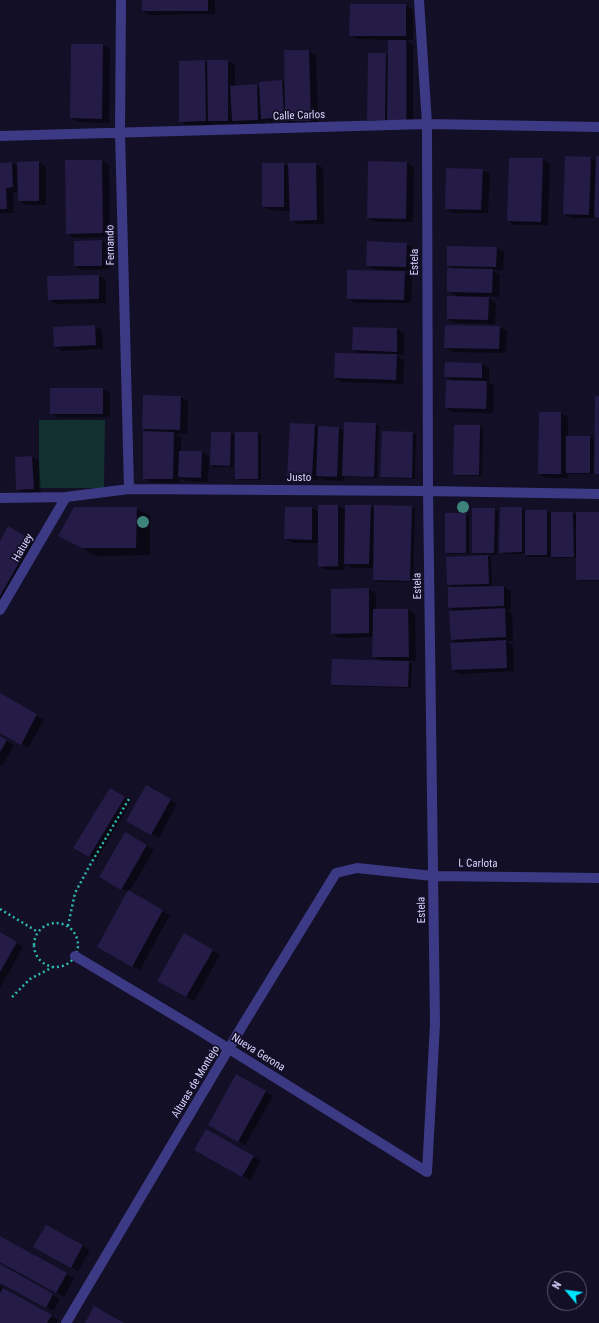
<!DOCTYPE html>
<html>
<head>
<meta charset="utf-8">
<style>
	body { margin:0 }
	#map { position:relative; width:599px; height:1323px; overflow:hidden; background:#130f26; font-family:"Roboto Condensed",sans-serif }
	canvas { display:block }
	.north { position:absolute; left:547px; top:1271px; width:40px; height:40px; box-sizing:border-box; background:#130f26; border:1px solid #625e7d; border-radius:50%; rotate:299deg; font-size:11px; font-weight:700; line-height:16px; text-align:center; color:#d9d4ff }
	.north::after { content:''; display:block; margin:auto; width:14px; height:18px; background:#00e5ff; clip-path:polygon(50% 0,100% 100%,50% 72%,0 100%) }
</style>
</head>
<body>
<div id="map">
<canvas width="599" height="1323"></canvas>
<div class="north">N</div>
</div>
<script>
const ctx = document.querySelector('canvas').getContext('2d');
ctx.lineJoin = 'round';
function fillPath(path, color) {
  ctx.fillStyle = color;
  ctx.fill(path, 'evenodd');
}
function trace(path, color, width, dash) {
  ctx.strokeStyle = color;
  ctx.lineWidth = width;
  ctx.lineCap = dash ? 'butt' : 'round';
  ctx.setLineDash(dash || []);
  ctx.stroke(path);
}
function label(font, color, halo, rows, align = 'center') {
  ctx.font = font + ' "Roboto Condensed",sans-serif';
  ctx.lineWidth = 3.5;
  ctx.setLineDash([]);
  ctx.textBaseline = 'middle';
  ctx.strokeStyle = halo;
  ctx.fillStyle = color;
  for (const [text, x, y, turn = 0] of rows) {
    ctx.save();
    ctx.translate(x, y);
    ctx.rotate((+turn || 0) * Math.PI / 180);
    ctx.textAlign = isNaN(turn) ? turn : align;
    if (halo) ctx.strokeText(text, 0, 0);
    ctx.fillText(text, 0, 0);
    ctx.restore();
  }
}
fillPath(new Path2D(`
	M39 420H105L104 488H39Z`), '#12302f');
fillPath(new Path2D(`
	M143 0H215V14L150 15 143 11Z
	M351 5H406L413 10V40H404L413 45V127H407V44H405V127L375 124 368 120 369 54H386L389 56V40L358 39 350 35Z
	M103 45 110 49 109 123 78 122 71 118Z
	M309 51 316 55 318 124 294 125 287 121 269 122 265 120V124L240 125 235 122V124H216L213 122V125H187L180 121V62L205 61 208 63 227 61 235 65V87L256 85 260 88 281 81 286 83Z
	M599 157V219L596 217V218H572L564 214 590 158 597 162Z
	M510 159H543L550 164 548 225H515L508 221Z
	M102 161 109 165 110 237 74 238 67 233Z
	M39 162 46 167V205H26L19 201V191L13 192 14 213H0V164L12 163 18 167Z
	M369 162 407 163 414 167 413 222H375L368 218Z
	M284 164 289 167 315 164 323 168 324 224H298L291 220 290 211 270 210 263 206Z
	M482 170 490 174 488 213H453L446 208Z
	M102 241 109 245V269L82 270 75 266Z
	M406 244 414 248 413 271H402L412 276 411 303H355L348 298 386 272V270L374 269 367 265Z
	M496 248 504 252 503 270H493L500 275 499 297 485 296 496 303 495 324 455 323 448 319 458 297 448 291 455 269 448 265Z
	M99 276 106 280V303L56 304 49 299Z
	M94 326 102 330 103 349 62 351 55 347Z
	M499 327 507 331 506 353 453 352 445 348Z
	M354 328 397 329 404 333V355H396L404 360 403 384 342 382 335 378 361 354 353 350Z
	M482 364 489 368V383L494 386 493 413 453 412 446 408 453 381 445 376Z
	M51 389H103L110 393V417L59 418 51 413Z
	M181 397 188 402 187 434H175L181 437V452H202L209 456 208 482 186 481 180 478V483L151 482 144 478 149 433 143 429Z
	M540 413H561L568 417V437H590L594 439V474H570L568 473V478H547L539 474Z
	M375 424 379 426 377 478 347 477 344 476V481L324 480 319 477V480L295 479 288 475 314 425 318 427 339 428 345 432Z
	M480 426 483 428 482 476H457L454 474Z
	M231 433 234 435 233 467H214L211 465Z
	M258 433 261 435V480H239L236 478Z
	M413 433 416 435 415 479 385 478 381 477Z
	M32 457 39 461 41 493H24L17 489Z
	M319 506H338L346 510 370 506 375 509 412 507 415 509 413 582H377L374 580V568H352L345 564V570H326L319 566V543H293L285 539 286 508H312L319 512Z
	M136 508 150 516V555L97 556 60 536Z
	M522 508 525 510 547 511 552 514V513H573L577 515 599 513V581H580L577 579V558H555L550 555V557H529L526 554H504L500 552Z
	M494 509 498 511 497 555 485 554 491 558 492 587H504L511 591V610H507L512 613 513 641H506L513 646 514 671 460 674 453 670 459 644 452 640 456 611 449 607 454 588 448 584 482 556V554H476L473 552Z
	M466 514 469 516V554H449L446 553Z
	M9 528 38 545 0 607V543Z
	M369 589 376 594V610H408L415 614 416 661H406L412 664 411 688 335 686 332 685 382 661 373 656V637L339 638 332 633Z
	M0 695 44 720 28 748 0 732Z
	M0 737 14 745 2 766 0 764Z
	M146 786 177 804 159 838 127 821Z
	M118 793 131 802 96 861 74 847Z
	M126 834 154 850 129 892 170 915 140 970 98 947 128 892 101 877Z
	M0 934 23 947 0 988Z
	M184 935 220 955 194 1001 158 981Z
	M237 1076 273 1096 245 1145 209 1125Z
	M206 1130 261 1161 250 1180 196 1150Z
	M46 1226 90 1250 78 1271 35 1247Z
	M0 1237 74 1278 64 1297 0 1261Z
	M0 1265 60 1299 53 1311 0 1282Z
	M0 1286 7 1290 6 1291 58 1320 57 1323H0Z`), '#0007');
fillPath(new Path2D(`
	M142 0H208V11H142Z
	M350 4H406V36H349Z
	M388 40H406V123H387Z
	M71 44H103L102 119 70 118Z
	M284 50H309L311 121H285Z
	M368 53H386L385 120H367Z
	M205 60 206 121 179 122V61Z
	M207 60H228V121H208Z
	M282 80 284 117 261 119 259 82Z
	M257 84 258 120 232 121 230 86Z
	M565 156 591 157 589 215 563 214Z
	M596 156H599V218L594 217Z
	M509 158H543L541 222 507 221Z
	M65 160H102L103 233 66 234Z
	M39 161V201H18L17 162Z
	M368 161 407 162 406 219 367 218Z
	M12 162 13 187 6 188 7 209H0V163Z
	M262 163H284V207H262Z
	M288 163H316L317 220 290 221Z
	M446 168 483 169 481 210 445 209Z
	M102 240V266H74V241Z
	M367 241 407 243 406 267 366 266Z
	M447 246 497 247 496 267 447 266Z
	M447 268 493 269 492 293 447 292Z
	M347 270 405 271 404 300 347 299Z
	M99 275V299L48 300 47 276Z
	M447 296 489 297 488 320 447 319Z
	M95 325 96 345 54 347 53 327Z
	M445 325 500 326 499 349 444 348Z
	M353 327 397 328V352L352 350Z
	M335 353 397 354 396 380 334 378Z
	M445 362 482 363V378L444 377Z
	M446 380 487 381 486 409 445 408Z
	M50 388H103V414H50Z
	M143 395 181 396 180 430 142 429Z
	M595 396H599V474H594Z
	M539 412H561V474H538Z
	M344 422 376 423 374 477 342 476Z
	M290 423 315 424 312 477 287 476Z
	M454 425H480L479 475H453Z
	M318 426 339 427 337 477 316 476Z
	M143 431 174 432 173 479H143Z
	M382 431 413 432 412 478 380 477Z
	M211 432H231L230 466 210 465Z
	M235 432H258V479H235Z
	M566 436H590V473H566Z
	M179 451H202L201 478 178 477Z
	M32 456 34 489 16 490 15 457Z
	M318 505H338V566L318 567Z
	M345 505H371L369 564H344Z
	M374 505 412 506 410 581 373 580Z
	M74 507H137L136 548H82L58 536Z
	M285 507H312V540L284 539Z
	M500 507H522V552L499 553Z
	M472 508H495L494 553H472Z
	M525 510H547V555H525Z
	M551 512H573L574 557H551Z
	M576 512H599V580H576Z
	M445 513H466V553H445Z
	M8 526 32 540 0 596V541Z
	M488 555 489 584 447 585 446 557Z
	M504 586V606L448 608V587Z
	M369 588V633L331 634V589Z
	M505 608 506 637 451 640 449 611Z
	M373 609H408L409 657H372Z
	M506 640 507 668 452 670 450 643Z
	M332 659 409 661 408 687 331 685Z
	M0 693 37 714 21 745 0 733Z
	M0 736 7 740 0 752Z
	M146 785 171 799 151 835 126 821Z
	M110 788 125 797 89 857 73 848Z
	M125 832 147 845 121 890 99 877Z
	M128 890 163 910 132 967 97 947Z
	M0 932 17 942 0 972Z
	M184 933 213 950 186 997 157 981Z
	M236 1074 266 1091 238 1142 208 1125Z
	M206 1129 254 1156 242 1177 194 1150Z
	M46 1225 83 1245 71 1268 33 1247Z
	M0 1236 67 1273 56 1293 0 1262Z
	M0 1264 53 1294 46 1308 0 1283Z
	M3 1288 52 1315 47 1323H0V1293Z
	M94 1306 124 1323H85Z`), '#241b47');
trace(new Path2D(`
	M0 909 38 932
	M34 945a22 22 0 1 1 44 0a22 22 0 1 1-44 0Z
	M68 926 75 893 90 865 129 799
	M12 997 30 979 53 967`), '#2fb8b0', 2.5, [2, 3]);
trace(new Path2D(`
	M121 0 120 132 129 489
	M0 136 427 124 599 127
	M0 498 66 497 129 489 428 491 599 494
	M0 610 66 497
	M75 956 197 1029 427 1172 435 1024 428 491 427 124 419 0
	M66 1323 244 1023 336 873 357 868 433 876 599 878`), '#3d3a85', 10);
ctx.fillStyle = '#3d827b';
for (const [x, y] of [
	[463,507],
	[143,522]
]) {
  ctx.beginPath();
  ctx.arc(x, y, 6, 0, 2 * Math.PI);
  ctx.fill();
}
label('11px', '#d9d4ff', '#130f26', [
	["Calle Carlos",299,116,-2],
	["Fernando",111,245,-91],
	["Estela",415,262,-90],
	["Justo",299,478],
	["Hatuey",23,548,-60],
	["Estela",418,586,-91],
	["L Carlota",478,864,1],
	["Estela",422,910,-91],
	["Nueva Gerona",258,1053,32],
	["Alturas de Montejo",196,1082,-59]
]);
</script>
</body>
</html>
